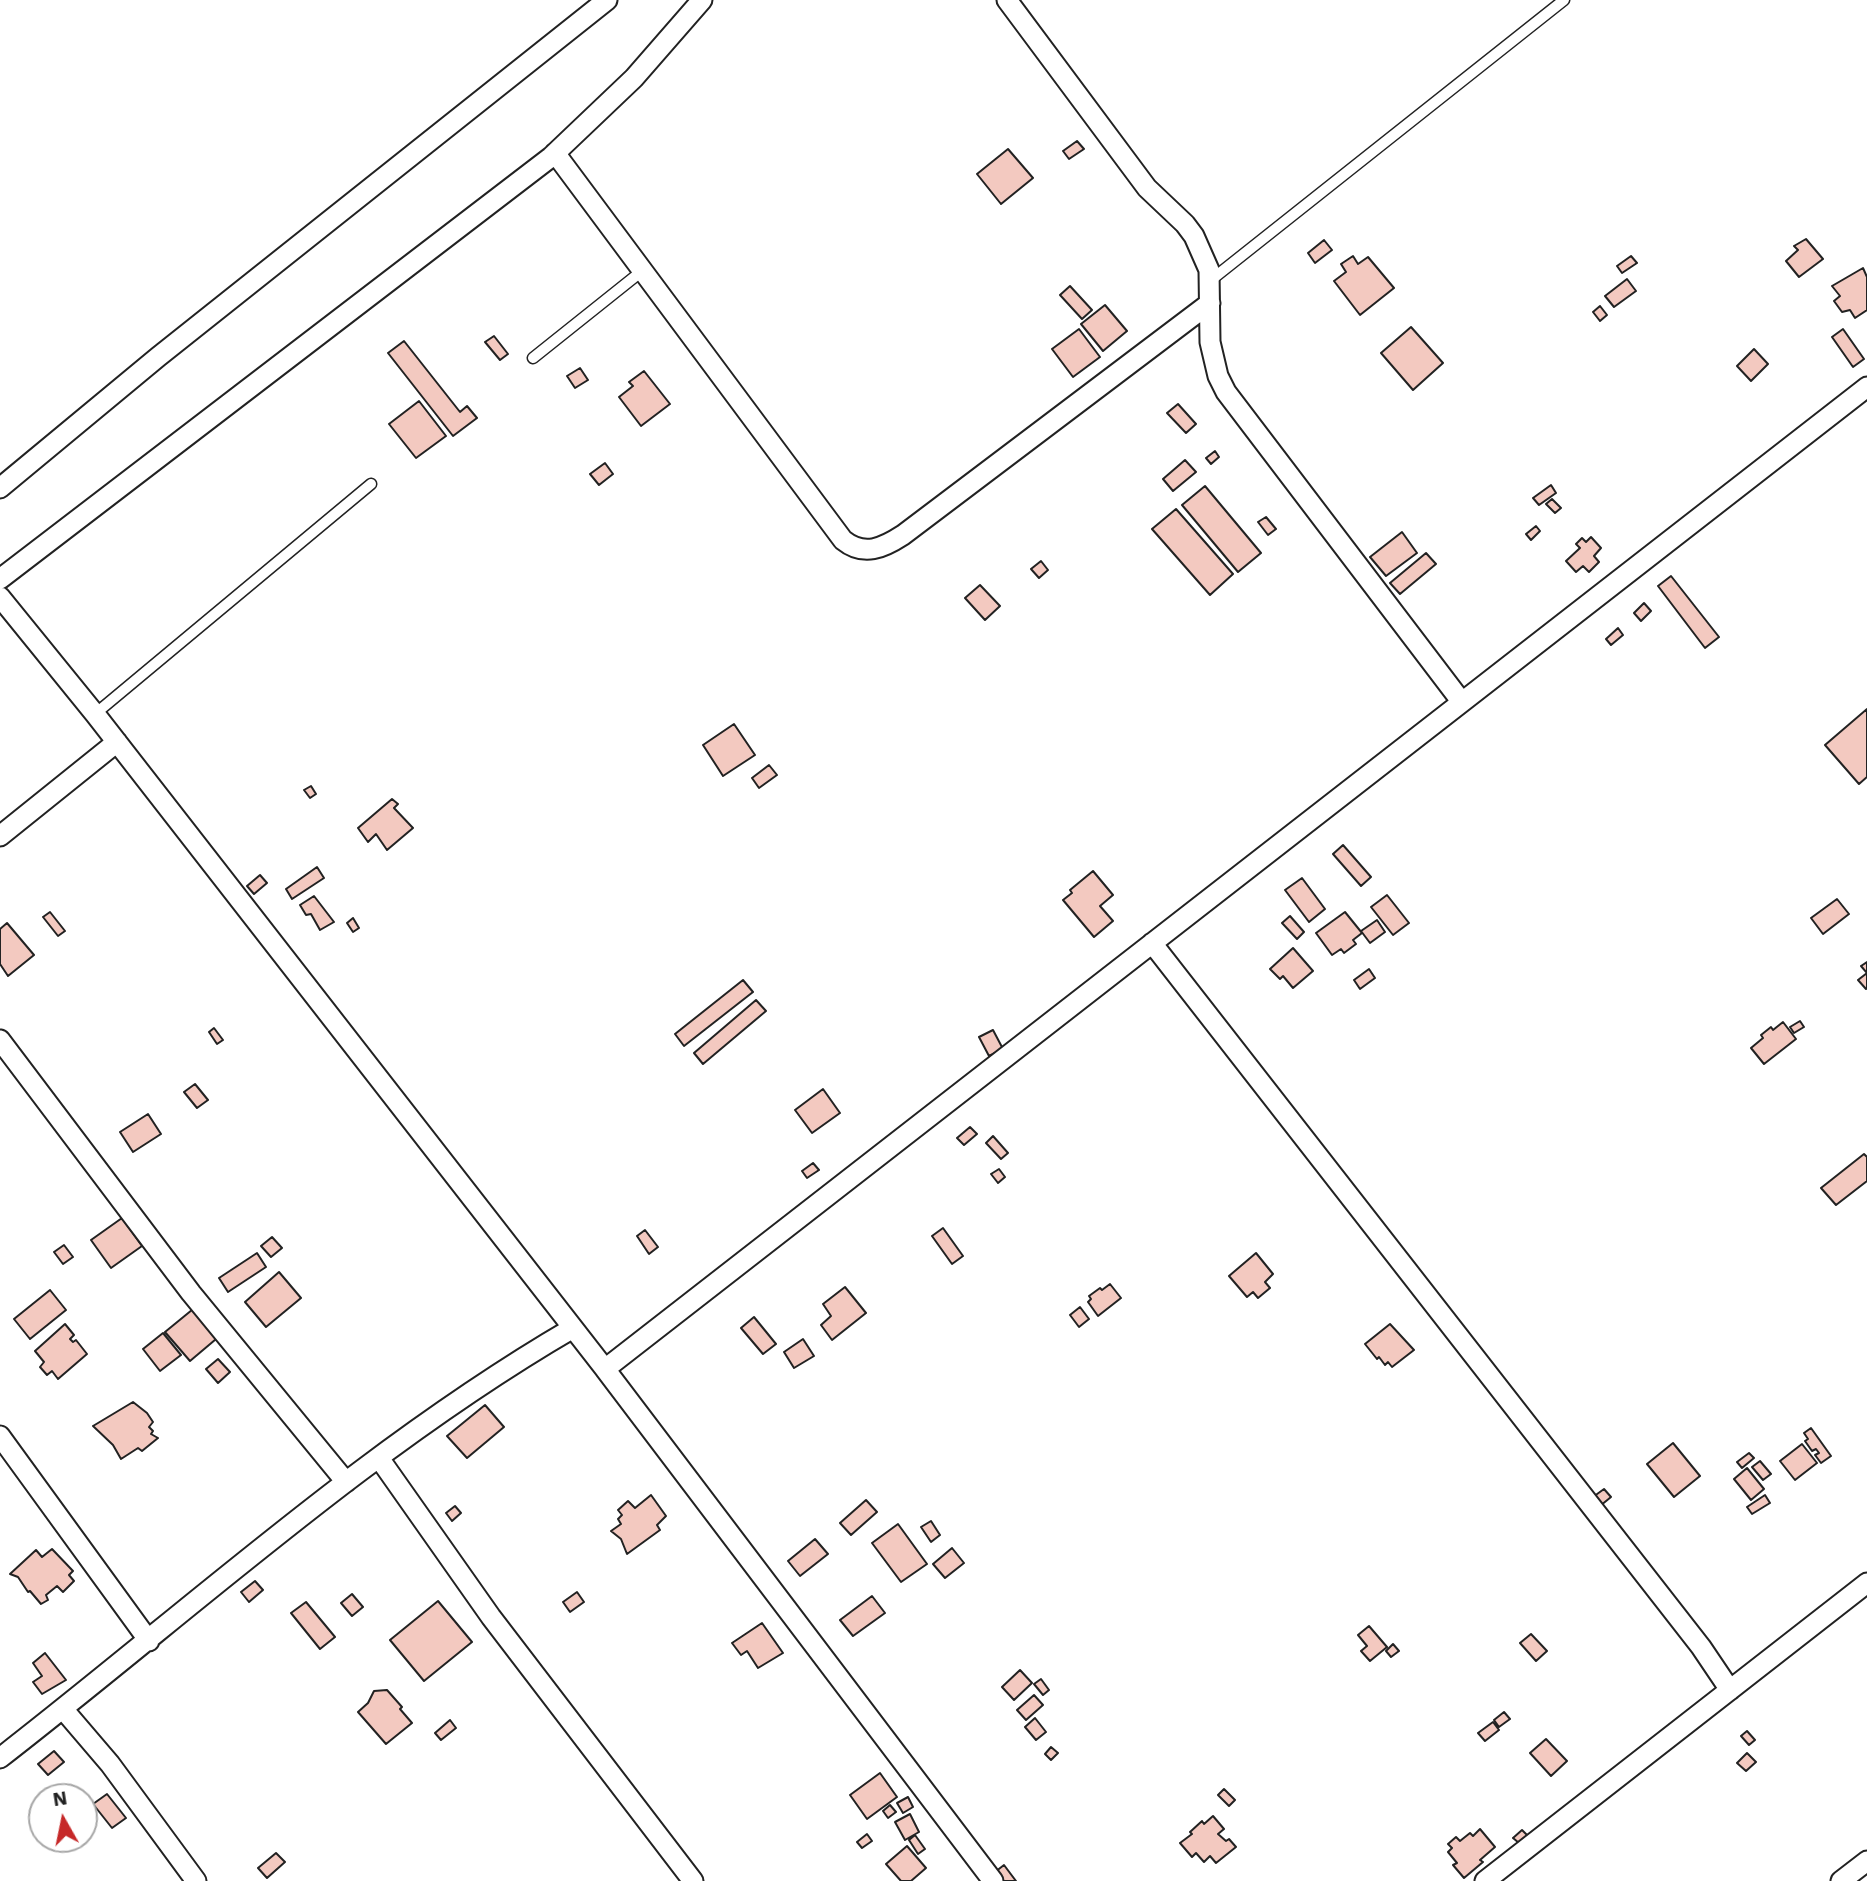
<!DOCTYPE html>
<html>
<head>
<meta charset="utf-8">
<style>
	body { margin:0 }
	#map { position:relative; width:1867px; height:1881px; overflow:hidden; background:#fff; font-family:"Work Sans",sans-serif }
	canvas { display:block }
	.north { position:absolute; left:28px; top:1783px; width:70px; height:70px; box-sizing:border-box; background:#fff; border:2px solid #a7a7a7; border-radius:50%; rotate:351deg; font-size:19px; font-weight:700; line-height:28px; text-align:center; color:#222 }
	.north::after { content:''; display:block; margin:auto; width:24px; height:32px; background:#c62828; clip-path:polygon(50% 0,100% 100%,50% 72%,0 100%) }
</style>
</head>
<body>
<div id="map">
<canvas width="1867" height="1881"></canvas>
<div class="north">N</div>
</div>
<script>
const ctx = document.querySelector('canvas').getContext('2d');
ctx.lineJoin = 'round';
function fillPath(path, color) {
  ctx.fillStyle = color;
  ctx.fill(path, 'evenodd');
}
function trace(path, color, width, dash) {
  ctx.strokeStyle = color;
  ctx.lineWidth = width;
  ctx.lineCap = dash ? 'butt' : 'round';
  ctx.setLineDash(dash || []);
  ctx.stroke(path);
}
const building = new Path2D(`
	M1077 141 1084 149 1069 159 1063 151Z
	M1008 149 1033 178 1001 204 977 174Z
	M1806 239 1823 259 1799 277 1786 261 1798 250 1794 246Z
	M1324 240 1332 250 1315 263 1308 253Z
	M1353 256 1358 264 1368 257 1394 288 1360 315 1334 281 1346 272 1341 264Z
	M1631 256 1637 263 1622 273 1617 266Z
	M1863 268 1867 277V310L1855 318 1850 310 1842 312 1834 301 1840 296 1832 286Z
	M1627 279 1636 291 1614 307 1605 296Z
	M1070 286 1092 310 1082 319 1060 295Z
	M1105 305 1127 331 1103 351 1081 324Z
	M1600 306 1607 315 1600 321 1593 312Z
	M1411 327 1443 363 1413 390 1381 353Z
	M1079 329 1100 357 1073 377 1052 349Z
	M1843 329 1864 359 1853 367 1832 337Z
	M494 336 508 354 500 360 485 342Z
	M404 341 460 412 467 406 477 418 453 436 388 353Z
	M1754 349 1768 364 1751 381 1737 366Z
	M580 368 588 380 575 388 567 376Z
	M644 371 670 404 641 426 619 397 633 386 629 382Z
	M419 401 446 436 416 458 389 424Z
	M1178 404 1196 424 1186 433 1167 413Z
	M1215 451 1219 457 1211 464 1206 458Z
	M1185 460 1196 472 1173 491 1163 479Z
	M605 463 613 474 599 485 590 474Z
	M1551 485 1556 493 1539 505 1533 498Z
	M1205 486 1261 553 1238 572 1182 505Z
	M1552 499 1561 508 1555 513 1546 504Z
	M1176 509 1233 574 1210 595 1152 529Z
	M1266 517 1276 529 1268 535 1258 522Z
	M1536 526 1540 531 1531 540 1526 534Z
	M1402 532 1417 553 1386 576 1370 557Z
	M1591 537 1601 548 1594 556 1599 562 1589 572 1583 566 1576 572 1566 561 1580 548 1576 544 1582 538 1586 542Z
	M1426 553 1436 564 1400 594 1390 583Z
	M1041 561 1048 570 1039 578 1031 569Z
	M1671 576 1719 637 1705 648 1658 586Z
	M980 585 1000 606 985 620 965 598Z
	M1644 603 1651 611 1641 621 1634 613Z
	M1618 628 1623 635 1611 645 1606 639Z
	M1867 709V777L1859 784 1825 745Z
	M734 724 755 755 723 776 703 745Z
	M769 765 777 775 759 788 752 778Z
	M311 786 316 794 310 798 304 790Z
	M392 799 398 804 394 808 413 828 387 850 376 834 368 842 358 828Z
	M1343 845 1371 877 1361 886 1333 854Z
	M317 867 324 878 292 899 286 889Z
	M1093 871 1113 895 1100 906 1113 921 1094 937 1063 900 1072 893 1070 890Z
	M260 875 267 883 254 894 247 886Z
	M1302 878 1325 909 1309 922 1285 890Z
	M1387 895 1409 923 1393 935 1371 907Z
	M314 896 334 922 320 930 311 914 306 915 300 905Z
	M1837 899 1849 914 1823 934 1811 918Z
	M50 912 65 931 58 936 43 917Z
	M1345 912 1362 933 1353 940 1356 944 1344 953 1341 949 1332 955 1316 933Z
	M1290 916 1304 932 1297 939 1282 923Z
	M353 918 359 928 353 932 347 923Z
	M1377 920 1385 932 1370 943 1361 931Z
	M7 923 34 955 8 976 0 964V929Z
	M1293 948 1313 971 1293 988 1283 976 1280 979 1270 969Z
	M1867 962V988L1866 989 1858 980 1867 973 1861 966Z
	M1369 969 1375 978 1360 989 1354 980Z
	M743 980 753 992 684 1046 675 1034Z
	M756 1000 766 1011 703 1064 694 1053Z
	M1800 1021 1804 1027 1794 1033 1790 1027Z
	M1783 1022 1796 1039 1764 1064 1751 1048 1763 1038 1761 1035 1771 1027 1773 1030Z
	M214 1028 223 1040 217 1044 209 1032Z
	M993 1030 1003 1049 989 1056 979 1037Z
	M195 1084 208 1100 197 1108 184 1092Z
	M823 1089 840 1113 812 1133 795 1110Z
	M148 1114 161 1134 133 1152 120 1132Z
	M970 1127 977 1134 964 1145 957 1138Z
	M993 1136 1008 1153 1001 1159 986 1143Z
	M1864 1154 1867 1157V1181L1836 1205 1821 1188Z
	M813 1163 819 1170 807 1178 802 1171Z
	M999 1169 1005 1177 998 1183 991 1174Z
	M122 1218 142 1246 111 1268 91 1240Z
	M943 1228 963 1256 952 1264 932 1236Z
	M645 1230 658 1247 649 1254 637 1236Z
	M272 1237 282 1248 271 1257 261 1246Z
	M64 1245 73 1257 63 1264 54 1252Z
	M257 1253 266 1267 228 1292 219 1278Z
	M1256 1253 1273 1274 1265 1282 1270 1288 1258 1298 1253 1292 1247 1297 1229 1276Z
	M279 1272 301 1298 266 1327 245 1302Z
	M1110 1284 1121 1298 1098 1316 1088 1302 1091 1299 1089 1296 1100 1288 1102 1290Z
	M845 1287 866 1313 832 1340 821 1325 831 1316 823 1304Z
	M50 1290 66 1310 30 1339 14 1319Z
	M198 1305 222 1334 190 1361 165 1332Z
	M1080 1307 1089 1319 1079 1327 1070 1315Z
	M754 1317 776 1344 763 1354 741 1328Z
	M65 1324 74 1335 70 1339 73 1342 76 1340 87 1354 58 1379 52 1371 47 1375 40 1367 44 1362 35 1351Z
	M1390 1324 1414 1350 1392 1367 1388 1362 1385 1365 1379 1357 1377 1359 1365 1344Z
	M163 1333 181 1355 160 1371 143 1349Z
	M803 1339 814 1356 794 1368 784 1352Z
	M218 1359 230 1372 218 1383 206 1369Z
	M133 1402 147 1413 153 1422 149 1427 153 1431 151 1434 158 1438 142 1451 138 1448 121 1459 113 1445 93 1426Z
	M485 1405 504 1427 467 1458 447 1436Z
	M1811 1428 1831 1456 1821 1463 1815 1455 1819 1453 1816 1449 1812 1451 1805 1441 1808 1439 1804 1433Z
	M1673 1443 1700 1476 1674 1497 1647 1464Z
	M1802 1444 1817 1463 1795 1480 1780 1461Z
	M1749 1453 1754 1458 1742 1468 1737 1462Z
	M1760 1461 1771 1474 1763 1480 1752 1467Z
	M1747 1468 1764 1489 1751 1500 1734 1479Z
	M1604 1489 1611 1497 1600 1506 1593 1497Z
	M651 1495 666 1516 657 1525 660 1530 627 1554 621 1539 611 1531 621 1524 618 1519 622 1515 618 1510 628 1501 635 1508Z
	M1765 1495 1770 1503 1752 1514 1747 1507Z
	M866 1500 877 1512 851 1535 840 1523Z
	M455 1506 461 1513 452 1521 446 1513Z
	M931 1521 940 1535 931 1542 921 1527Z
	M898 1524 927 1564 901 1582 872 1543Z
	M815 1539 828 1554 800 1576 788 1561Z
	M952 1548 964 1563 945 1578 933 1564Z
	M52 1549 73 1571 69 1575 74 1581 63 1592 57 1586 46 1595 48 1600 41 1604 30 1591 28 1592 18 1577 10 1574 36 1550 42 1557Z
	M255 1581 263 1590 249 1602 241 1592Z
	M577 1592 584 1602 570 1612 563 1602Z
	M352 1594 363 1607 352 1616 341 1603Z
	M872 1596 885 1613 853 1636 840 1620Z
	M438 1601 472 1642 424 1681 390 1640Z
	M306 1602 335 1637 320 1649 291 1613Z
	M762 1623 783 1653 758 1668 747 1651 741 1655 732 1643Z
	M1369 1626 1387 1647 1370 1661 1361 1651 1367 1646 1358 1635Z
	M1531 1634 1547 1651 1536 1661 1520 1643Z
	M1393 1644 1399 1651 1391 1657 1386 1651Z
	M45 1653 66 1680 42 1694 33 1682 42 1676 33 1663Z
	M1020 1670 1032 1683 1014 1700 1002 1687Z
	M1041 1679 1049 1690 1043 1695 1034 1684Z
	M387 1690 402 1707 400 1709 412 1723 386 1744 358 1712 368 1703 374 1691Z
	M1034 1695 1043 1705 1026 1720 1017 1710Z
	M1504 1712 1510 1719 1499 1727 1494 1720Z
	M1035 1718 1046 1732 1036 1740 1025 1727Z
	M450 1720 456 1728 441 1740 435 1733Z
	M1493 1722 1499 1730 1485 1741 1478 1733Z
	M1747 1731 1755 1740 1749 1745 1741 1736Z
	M1546 1739 1567 1761 1551 1776 1530 1753Z
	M1051 1747 1058 1753 1051 1760 1045 1754Z
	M54 1751 64 1762 48 1775 38 1764Z
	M1747 1753 1756 1762 1746 1771 1737 1763Z
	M880 1773 897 1797 867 1819 850 1795Z
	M1224 1789 1235 1800 1229 1806 1218 1795Z
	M107 1794 126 1818 112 1828 93 1804Z
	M908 1797 913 1807 903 1813 897 1803Z
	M890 1805 896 1812 888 1818 883 1811Z
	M910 1814 919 1832 905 1840 895 1822Z
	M1213 1816 1224 1829 1218 1834 1226 1841 1229 1839 1236 1847 1216 1863 1210 1856 1204 1862 1196 1853 1192 1857 1180 1843 1192 1834 1190 1832 1202 1821 1204 1824Z
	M1480 1829 1495 1847 1480 1860 1483 1862 1464 1878 1453 1865 1457 1863 1448 1852 1452 1848 1448 1844 1456 1837 1460 1841 1470 1833 1473 1836Z
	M1522 1830 1527 1835 1519 1843 1513 1838Z
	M867 1834 872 1841 862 1848 857 1842Z
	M915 1835 925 1849 918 1854 909 1840Z
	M907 1846 926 1868 911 1881H901L886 1864Z
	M276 1853 285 1862 267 1878 258 1868Z
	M1004 1865 1016 1881H1002L995 1872Z`);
fillPath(building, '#f3c9c0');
trace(building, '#222', 2);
const lane = new Path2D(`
	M1211 280 1564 0
	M533 358 642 271
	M95 714 371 484`);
const street = new Path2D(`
	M1007 0 1147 188 1185 224 1194 236 1209 270 1210 342 1218 376 1226 392 1461 701
	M555 153 843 540C864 557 883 548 903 535L1210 303
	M0 488 158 357 607 0
	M0 579 551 157 634 78 702 0
	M0 597 95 714 605 1369
	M0 836 117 742
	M1152 943 1701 1647 1730 1690
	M0 1040 191 1293 346 1482
	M0 1436 149 1641
	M379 1458 491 1617 693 1881
	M63 1709 110 1764 196 1881
	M0 1758C187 1613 368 1447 573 1328
	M993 1881 605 1369 1867 387
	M1485 1881 1867 1583
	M1841 1881 1867 1861`);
trace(lane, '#222', 13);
trace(street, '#222', 23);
trace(lane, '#fff', 10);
trace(street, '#fff', 19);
</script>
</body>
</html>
